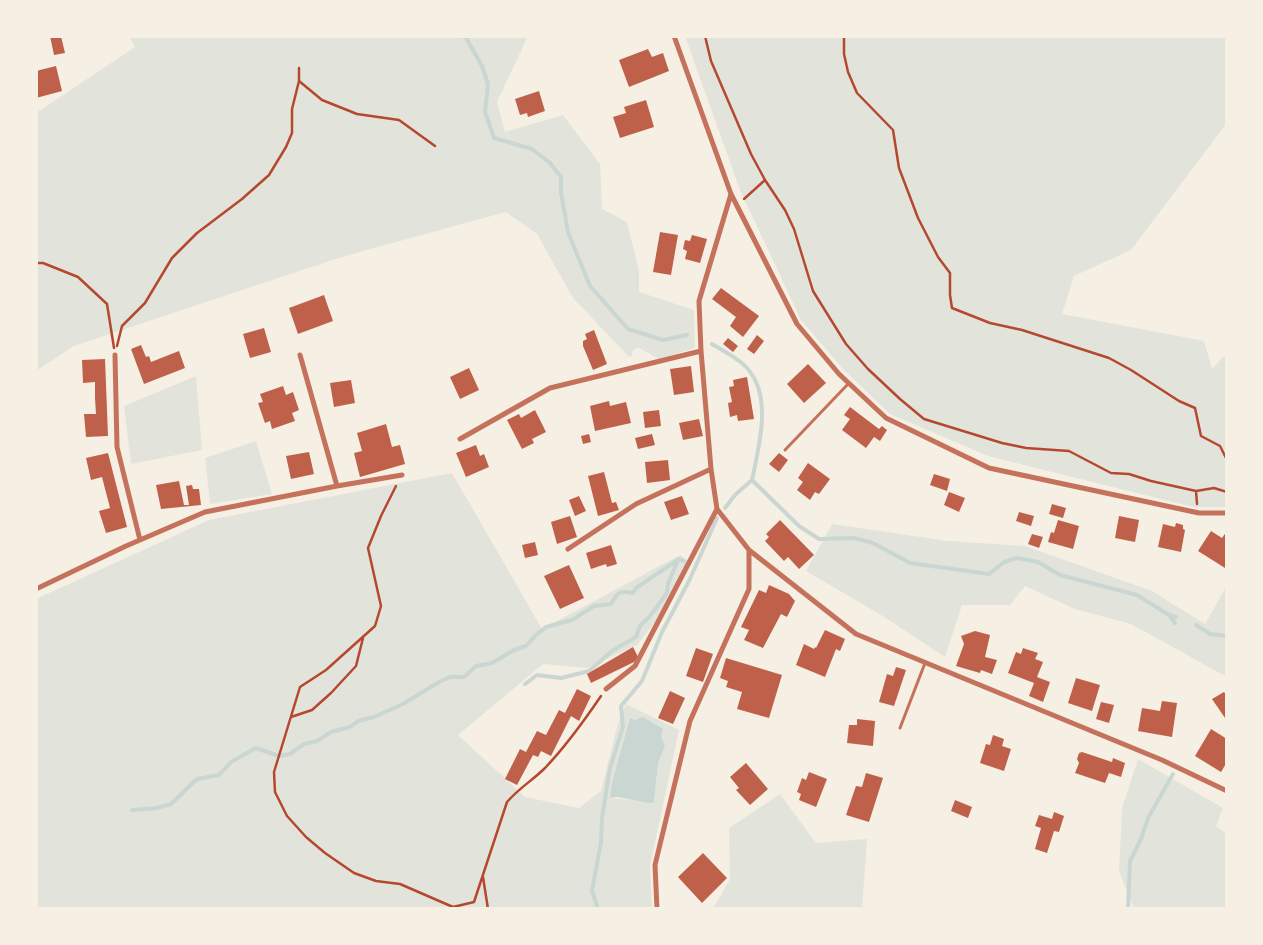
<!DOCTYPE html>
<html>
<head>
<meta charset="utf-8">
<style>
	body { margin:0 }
	#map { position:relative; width:1263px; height:945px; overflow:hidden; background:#f6efe4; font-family:"Source Sans 3",sans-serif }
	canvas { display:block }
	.frame { position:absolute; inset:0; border:38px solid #f6efe4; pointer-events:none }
</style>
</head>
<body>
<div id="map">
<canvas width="1263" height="945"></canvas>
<div class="frame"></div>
</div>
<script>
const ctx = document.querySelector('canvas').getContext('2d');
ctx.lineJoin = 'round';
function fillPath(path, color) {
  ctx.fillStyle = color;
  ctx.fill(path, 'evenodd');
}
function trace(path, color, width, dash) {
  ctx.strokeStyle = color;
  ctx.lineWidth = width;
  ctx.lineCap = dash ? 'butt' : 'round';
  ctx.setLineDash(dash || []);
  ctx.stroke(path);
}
fillPath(new Path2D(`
	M129 36H528L497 102 505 132 563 115 600 164 602 209 627 222 639 271V292L694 310 695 348 659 359 639 348 633 350 632 356 629 357 573 298 537 234 506 212 345 256 74 346 36 371V113L135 47Z
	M685 36H1227V123L1131 250 1074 276 1062 314 1204 341 1212 369 1227 353V507H1193L988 456 890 414 843 369 801 320 740 190Z
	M196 376 202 450 131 464 124 406Z
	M256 441 272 494 210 504 205 458Z
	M452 473 542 629 680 555 689 562 664 611 637 645 587 668 543 664 458 735 525 797 579 808 601 791 617 727 626 704 679 730 650 866 652 909H36V599L209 520ZM631 718 661 736 665 746 658 763 654 802 611 798Z
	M832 524 948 541 1025 546 1152 591 1205 624 1227 585V677L1131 624 1075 609 1025 586 1010 605H962L945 657 881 615 806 571Z
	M1138 759 1223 808 1216 826 1227 834V909H1134L1119 871 1122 808Z
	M780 794 816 843 867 839 862 909H713L730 879 729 828Z`), '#e2e4dc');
fillPath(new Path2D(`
	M643 717 663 729 661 736 665 746 658 763 654 802 649 803 617 797 610 798 612 783 630 718 635 720Z`), '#c9d6d2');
trace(new Path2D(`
	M465 36 482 66 488 84 485 112 494 138 532 149 550 163 561 177V193L568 232 590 286 628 329 663 340 687 335
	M712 344C723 351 738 358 747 368 773 397 759 445 752 480L799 526 819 539 854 538 873 543 910 563 989 574 1004 562 1017 558 1038 562 1060 575 1137 595 1169 615 1176 617
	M725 508 735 495 752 480
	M1169 615 1175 623
	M1196 625 1210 634 1227 636
	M525 684 537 675 561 678 589 671 612 651 636 637 640 626 650 616 667 593 668 584 678 560
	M132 810 157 808 171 804 197 779 219 775 231 762 256 748 279 756 290 754 304 744 317 741 331 732 350 727 358 721 374 717 403 704 439 682 450 677H464L476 666 492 663 514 650 526 646 536 635 546 627 572 620 594 606 611 604C617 593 619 590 633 593L636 588 679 559 684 561
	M598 909 592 891 601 842 602 818 610 768 623 727 621 706 642 681 662 632 689 581 717 518
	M1128 909 1130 861 1141 839 1148 818 1173 774`), '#c9d6d2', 4);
fillPath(new Path2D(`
	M50 36H61L65 53 54 55Z
	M648 49 652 57 663 53 669 71 629 87 619 60Z
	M56 66 62 91 36 98V71Z
	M539 91 545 111 528 117 527 113 520 115 515 99Z
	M646 100 654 127 620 138 613 117 626 113 624 107Z
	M660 232 678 235 671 275 653 272Z
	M692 235 707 239 700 263 685 259 687 251 683 249 685 240 690 241Z
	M721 288 759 316 743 337 730 326 736 317 712 299Z
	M324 295 333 321 298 334 289 308Z
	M264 328 271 352 250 358 243 334Z
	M594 330 607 364 593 370 583 346V341L587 339 585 334Z
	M757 335 764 341 754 354 747 349Z
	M728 338 738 346 733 352 723 344Z
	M141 345 146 357 149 356 151 362 179 351 185 368 144 384 131 349Z
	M105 359 108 436 86 437 84 414H96L95 398V382L83 383 82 360Z
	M808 364 826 383 804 403 787 384Z
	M691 366 694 392 674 395 670 369Z
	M469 368 479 390 460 399 450 377Z
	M747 377 754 419 738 421 737 415 730 417 728 403 732 402 729 387 734 386 733 380Z
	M351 380 355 403 334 407 330 383Z
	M283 386 286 395 293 392 299 410 292 413 295 421 272 429 270 421 265 423 258 403 263 402 260 394Z
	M609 401 610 406 626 402 631 423 595 431 590 406Z
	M850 407 879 429 882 426 887 430 880 441 874 437 866 448 842 430 850 419 844 415Z
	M535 410 546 432 532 439 534 443 522 449 507 420 519 414 521 418Z
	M659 410 661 426 645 428 643 412Z
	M699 419 703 436 683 440 679 423Z
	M386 424 392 447 400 445 405 464 360 477 354 453 362 451 357 433Z
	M589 434 591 442 583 444 581 436Z
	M652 434 655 445 638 449 635 438Z
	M476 445 480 456 484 454 489 467 466 477 456 453Z
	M309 452 314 474 291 479 286 456Z
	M108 453 127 527 106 533 99 511 110 508 102 477 91 480 86 458Z
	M779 453 788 460 779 472 769 464Z
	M668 460 670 480 647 483 645 462Z
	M808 463 830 479 819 494 815 492 810 500 797 490 803 482 798 478Z
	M604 472 612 503 616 502 619 510 598 516 588 476Z
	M934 474 950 479 947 491 930 485Z
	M179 481 184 505H189L186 486 192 485 193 489H199L201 505 161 509 156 485Z
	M949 492 965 498 959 512 944 505Z
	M579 496 586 511 575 516 569 500Z
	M682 496 689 514 671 520 664 502Z
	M1052 504 1066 508 1063 518 1049 514Z
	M1019 512 1034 516 1031 526 1016 521Z
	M570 516 577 537 557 544 551 522Z
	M1119 516 1139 520 1135 542 1115 538Z
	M780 520 814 555 799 569 788 557 784 561 765 541 769 537 766 534Z
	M1058 520 1079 526 1073 549 1048 542 1051 532 1054 533Z
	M1176 523 1183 525V529L1185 530 1181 552 1158 547 1163 524 1175 527Z
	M1211 531 1222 538 1227 531V565L1225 568 1198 551Z
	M1032 534 1043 537 1039 548 1028 544Z
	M535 542 538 555 525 558 522 545Z
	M611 545 617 564 607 567 606 564 591 569 586 553Z
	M569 565 584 598 560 609 544 576Z
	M769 585 789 594 795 601 787 617 781 614 763 648 744 640 749 630 741 627 759 590 766 593Z
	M825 630 845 639 840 651 836 649 825 677 796 665 804 644 814 649 815 647 816 648Z
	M975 631 990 635 985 657 997 660 992 674 981 670 980 673 956 666 964 644 961 636Z
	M633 647 638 657 634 662 591 683 587 674Z
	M696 648 713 654 703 682 686 676Z
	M1023 648 1038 653 1035 659 1043 662 1037 677 1050 682 1043 702 1029 696 1034 683 1008 673 1016 652 1021 654Z
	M726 658 782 675 769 718 737 709 742 692 726 687 728 681 720 678Z
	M896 667 906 670 894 706 879 702 887 674 893 676Z
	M1076 678 1100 685 1092 711 1068 703Z
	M577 689 591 696 579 721 571 716 551 756 541 751 538 757 533 755 517 785 505 779 520 749 526 752 537 731 546 735 559 710 565 713Z
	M670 691 685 698 673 724 658 718Z
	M1224 692 1227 696V717L1225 718 1212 699Z
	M1162 701 1177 703 1172 737 1138 731 1142 708 1160 711Z
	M1101 702 1114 705 1109 723 1096 719Z
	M857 719 875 721 873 746 847 743 849 725H857Z
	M1211 729 1227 739V762L1221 772 1195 756Z
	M993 735 1004 739 1002 746 1011 749 1004 771 980 763 986 744 990 745Z
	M1082 752 1112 762 1113 758 1125 763 1121 777 1109 773 1105 783 1075 773 1079 763 1077 759 1079 753Z
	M746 763 768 789 750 805 736 790 739 788 730 777Z
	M809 772 827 779 816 807 799 800 801 794 797 792 802 778 806 780Z
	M866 773 883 778 869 822 846 815 856 786 862 787Z
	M955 800 972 807 968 818 951 811Z
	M1054 812 1064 816 1059 832 1054 831 1047 853 1035 849 1041 828 1035 826 1039 815 1052 819Z
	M703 853 727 878 702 903 678 877Z`), '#bf614a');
trace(new Path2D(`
	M705 36 711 61 751 154 765 180 785 210 794 229 813 291 846 344 868 369 900 399 924 419 1002 443 1026 448 1069 451 1111 473 1129 474 1151 481 1196 491 1214 488 1227 492
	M844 36V54L848 72 857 93 893 130 899 168 918 218 938 257 950 273V295L952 308 990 323 1022 330 1109 358 1131 370 1179 401 1195 408 1201 436 1220 446 1227 460
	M299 81 322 100 357 114 399 120 435 146
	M744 199 765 180
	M36 263H43L78 277 107 304 114 348
	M117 346 122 326 145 303 172 258 197 233 242 199 269 175 286 147 292 133V109L299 81V68
	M396 486 381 516 368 548 381 606 375 626 326 670 300 687 274 772 275 792 287 816 306 837 325 853 354 873 376 881 400 884 453 907 474 902 507 802C519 788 533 780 545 768 566 746 584 721 601 696
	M1196 491 1197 504
	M291 717 312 710 331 693 356 666 363 638
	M483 877 488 909`), '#b5482f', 2.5);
trace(new Path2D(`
	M785 450 849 383
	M900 728 925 663`), '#c5725c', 3);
trace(new Path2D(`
	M674 36 731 194 797 324 839 374 886 418 989 468 1199 513H1227
	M731 194 699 301 701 351 711 469 717 509 749 550 856 634 1162 760 1227 791
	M115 355 117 447 140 540
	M300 355 337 486
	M460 439 550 388 701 351
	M568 549 636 504 711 469
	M36 589 126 546 205 512 337 486 402 475
	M606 689 635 666 717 509
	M657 909 655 865 690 721 749 589V550`), '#c5725c', 5);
</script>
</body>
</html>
